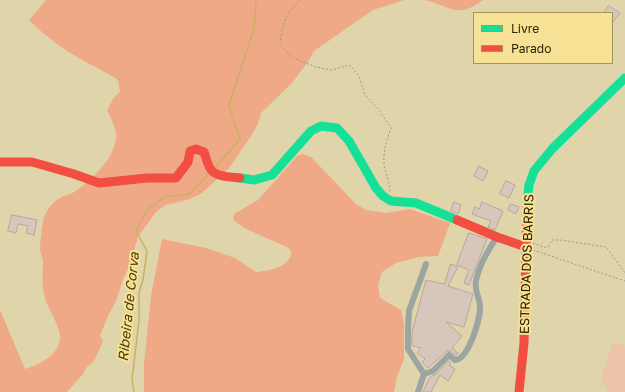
<!DOCTYPE html>
<html>
<head>
<meta charset="utf-8">
<style>
	body { margin:0 }
	#map { position:relative; width:625px; height:392px; overflow:hidden; background:#e0d4aa; font-family:"Golos Text",sans-serif }
	canvas { display:block }
	.legend { position:absolute; left:473px; top:12px; width:140px; height:52px; box-sizing:border-box; background:#f6e194; border:1px solid #a6955a; margin:0; padding:5px 7px; list-style:none; font-size:12px; color:#2d2404 }
	.legend li { display:flex; align-items:center; gap:8px; height:20px }
	.legend b { width:20px; border:1px solid #a6955a }
</style>
</head>
<body>
<div id="map">
<canvas width="625" height="392"></canvas>
<ul class="legend">
<li><b style="height:5px;background:#16e098"></b>Livre</li>
<li><b style="height:5px;background:#f24e42"></b>Parado</li>
</ul>
</div>
<script>
const ctx = document.querySelector('canvas').getContext('2d');
ctx.lineJoin = 'round';
function fillPath(path, color) {
  ctx.fillStyle = color;
  ctx.fill(path, 'evenodd');
}
function trace(path, color, width, dash) {
  ctx.strokeStyle = color;
  ctx.lineWidth = width;
  ctx.lineCap = dash ? 'butt' : 'round';
  ctx.setLineDash(dash || []);
  ctx.stroke(path);
}
function label(font, color, halo, rows, align = 'center') {
  ctx.font = font + ' "Golos Text",sans-serif';
  ctx.lineWidth = 4;
  ctx.setLineDash([]);
  ctx.textBaseline = 'middle';
  ctx.strokeStyle = halo;
  ctx.fillStyle = color;
  for (const [text, x, y, turn = 0] of rows) {
    ctx.save();
    ctx.translate(x, y);
    ctx.rotate((+turn || 0) * Math.PI / 180);
    ctx.textAlign = isNaN(turn) ? turn : align;
    if (halo) ctx.strokeText(text, 0, 0);
    ctx.fillText(text, 0, 0);
    ctx.restore();
  }
}
fillPath(new Path2D(`
	M613 342 625 345V392H608L601 378Z`), '#ebc4a9');
fillPath(new Path2D(`
	M46 0H404L373 10 314 51 308 62 291 84 261 113 258 124 251 136 229 168 202 193 190 199 166 205 156 212 138 237 129 267 123 279 117 299 108 316 100 336 103 341 94 361 86 368 83 374 67 392H0V310L25 369C42 364 65 352 59 331 56 319 48 309 45 298 41 286 43 274 43 261 42 257 41 254 40 250 40 242 41 235 42 228 44 213 48 205 62 197 66 195 70 195 74 192 91 181 118 156 116 133 115 126 110 117 107 110L113 99 120 91 118 80C108 73 97 68 86 62 65 51 46 37 29 20Z
	M425 0H483C457 19 452 7 425 0Z
	M302 154 311 157 356 204 366 210 386 213 410 209 450 223 438 256 418 257 396 263 382 272 378 285 380 298 401 310 404 323V359L397 377 394 392H144V364L151 296 162 239 206 248 235 258 256 272C271 270 286 269 292 253L289 248 246 229 233 220 234 214 258 200 297 156Z`), '#efa987');
trace(new Path2D(`
	M215 168 240 139 229 105 254 28 256 0
	M134 392 132 379 139 321V293L143 280 147 251 136 231 147 210 166 196 188 195 210 173`), '#c8b262', 1.5);
const building = new Path2D(`
	M609 6 620 13 612 23V13H604Z
	M479 166 488 171 483 181 474 176Z
	M506 181 515 185 509 198 500 194Z
	M454 202 461 205 458 214 451 211Z
	M482 202 503 211 495 230 488 227 491 221 472 214 475 207 479 209Z
	M511 204 519 207 516 214 508 210Z
	M12 215 37 220 34 235 26 233 28 226 18 224 16 233 8 231Z
	M469 233 487 239 469 285 464 283 469 270 457 265Z
	M451 264 458 267 448 286 473 294 464 327 446 322 462 336 452 348 458 353 456 355 450 351H447L428 368 422 362 425 359 417 353 421 348 412 346V332L426 280 444 284Z
	M449 361 451 363 449 365 455 369 448 381 440 375 431 392H423L430 377 436 374Z`);
fillPath(building, '#d8c6bd');
trace(building, '#b7a69c', 1);
trace(new Path2D(`
	M300 0C285 14 282 25 280 45L293 58 316 67 331 70 350 65 359 76 365 95 379 110 391 128C387 140 383 151 384 164 385 174 390 182 390 192
	M533 243 543 247H548L552 240H560L606 247 625 273
	M533 250 625 281`), '#989a90', 1, [2, 2]);
trace(new Path2D(`
	M424 374 408 349V329L409 311 426 264
	M418 392 424 374 433 371 449 355 455 360C469 359 481 317 480 305 479 297 474 289 476 281 479 265 488 250 497 237`), '#9ca5a2', 6);
trace(new Path2D(`
	M240 178 254 180 272 175 311 131 321 126 337 128 349 141 376 188 383 196 391 201 416 203 457 220
	M527 203 529 185 534 171 552 149 625 78`), '#16e098', 9);
trace(new Path2D(`
	M0 162H32L74 174 99 183 147 178H176L188 162 190 151 196 149 204 152C206 157 207 163 210 168 214 177 231 177 240 178
	M457 220 497 237 526 247
	M519 392 524 343 527 203`), '#f24e42', 9);
label('13px', '#2d2404', '#f6e194', [
	["ESTRADA DOS BARRIS",527,264,-88]
]);
label('italic 14px', '#4f410b', '#f6e194', [
	["Ribeira de Corva",129,307,-84]
]);
</script>
</body>
</html>
